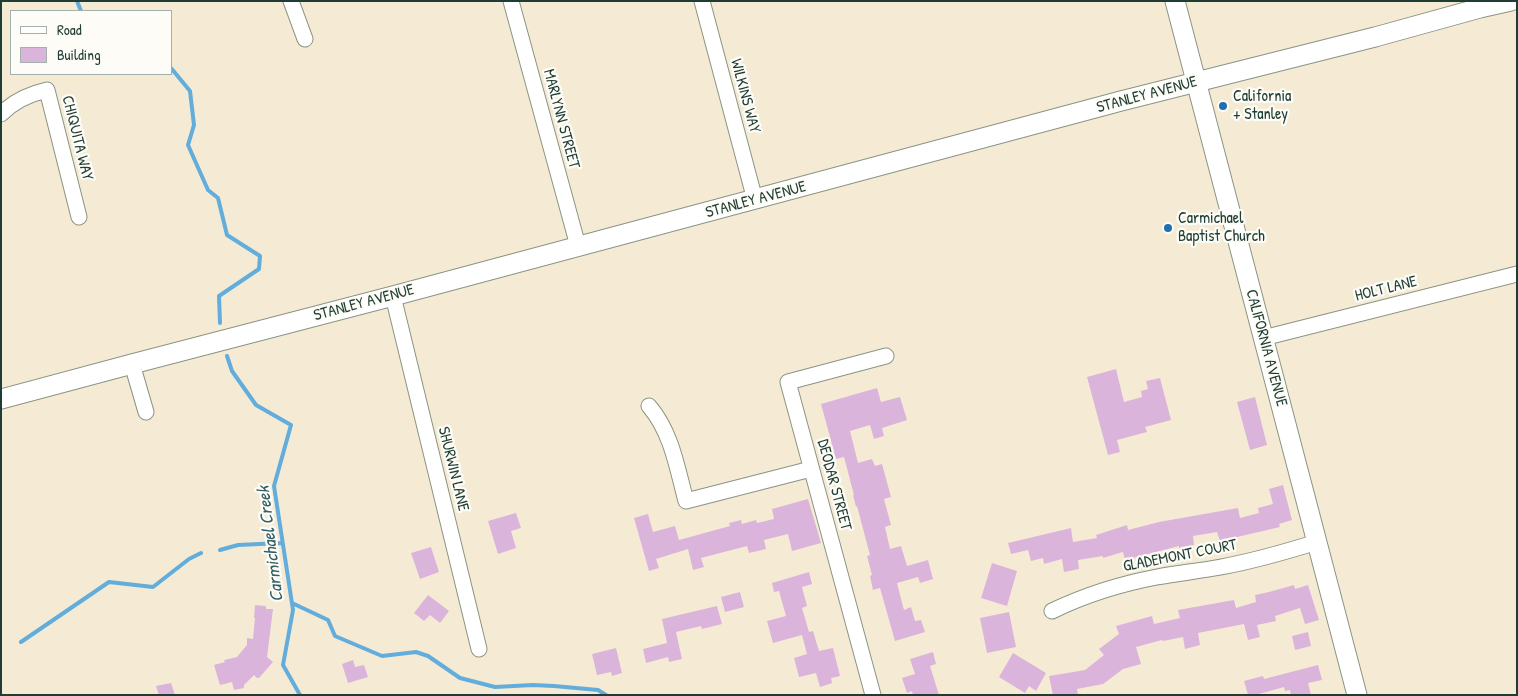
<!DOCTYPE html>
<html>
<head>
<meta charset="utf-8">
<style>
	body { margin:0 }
	#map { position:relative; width:1518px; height:696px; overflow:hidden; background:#f5ebd5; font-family:"Patrick Hand",sans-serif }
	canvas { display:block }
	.frame { position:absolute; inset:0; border:2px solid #1f3d34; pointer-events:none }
	.legend { position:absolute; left:10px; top:10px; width:162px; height:65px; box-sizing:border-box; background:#fdfcf7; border:1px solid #a4b0a9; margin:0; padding:6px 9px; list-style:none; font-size:15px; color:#1f3d34 }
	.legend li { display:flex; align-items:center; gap:10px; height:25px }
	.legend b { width:25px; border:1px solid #a4b0a9 }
</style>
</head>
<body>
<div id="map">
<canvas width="1518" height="696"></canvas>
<div class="frame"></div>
<ul class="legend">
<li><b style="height:6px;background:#fff"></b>Road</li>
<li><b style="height:14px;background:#dbb4db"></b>Building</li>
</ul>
</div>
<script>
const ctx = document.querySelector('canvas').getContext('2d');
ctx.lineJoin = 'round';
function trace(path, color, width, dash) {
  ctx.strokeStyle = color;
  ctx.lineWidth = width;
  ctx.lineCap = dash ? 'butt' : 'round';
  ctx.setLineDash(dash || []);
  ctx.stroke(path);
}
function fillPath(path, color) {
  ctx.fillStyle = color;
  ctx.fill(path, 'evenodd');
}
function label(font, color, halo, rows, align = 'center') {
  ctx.font = font + ' "Patrick Hand",sans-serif';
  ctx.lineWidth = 4.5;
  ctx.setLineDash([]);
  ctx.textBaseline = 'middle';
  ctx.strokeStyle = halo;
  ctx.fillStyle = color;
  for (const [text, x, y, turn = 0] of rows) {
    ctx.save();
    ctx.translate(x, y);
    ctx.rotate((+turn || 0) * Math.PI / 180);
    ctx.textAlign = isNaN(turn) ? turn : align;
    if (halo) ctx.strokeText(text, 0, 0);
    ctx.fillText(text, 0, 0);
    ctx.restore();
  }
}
trace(new Path2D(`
	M77 1 81 11
	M171 68 190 91 194 125 188 145 208 190 218 198 227 235 260 256 259 269 219 296 220 323
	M227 356 232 371 256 405 291 425 274 486 293 610 283 665 300 695
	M220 550 238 545 282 543
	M292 603 328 620 335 636 382 656 416 652 428 656 460 678 495 687 533 685 554 686 598 690 606 695
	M21 642 109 582 153 587 189 559 201 553`), '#62addb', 4);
fillPath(new Path2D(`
	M1116 369 1124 402 1142 397 1141 391 1148 389 1146 381 1160 378 1171 420 1145 427 1147 432 1117 440 1120 452 1108 455 1087 377Z
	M877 388 881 402 900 397 907 420 882 428 884 436 874 439 870 425 850 431 858 463 872 459 875 466 882 464 891 497 884 499 891 525 885 527 890 549 901 546 907 566 928 560 933 579 920 583 918 577 897 583 904 610 911 607 915 621 921 620 925 632 895 641 880 588 873 590 870 576 872 575 867 556 870 555 857 506 856 507 853 495H854L844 457 836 459 821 404Z
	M1255 397 1267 445 1250 450 1237 402Z
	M1283 485 1292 520 1279 524 1280 527 1220 541 1217 532 1193 536 1194 545 1179 548V546L1125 560 1123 552 1103 558V556L1078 560 1079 569 1064 572 1062 559 1044 564 1043 558 1031 561 1028 550 1011 554 1008 543 1071 528 1073 542 1097 538 1096 535 1127 525 1128 530 1159 522 1238 508 1240 518 1259 513 1258 508 1273 504 1269 489Z
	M808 499 821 543 792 551 788 534 764 540 766 549 749 553 747 546 701 558 704 567 693 570 688 549 656 559 659 568 649 571 634 518 648 514 653 532 675 526 679 540 730 526 729 523 741 520 742 524 756 520 757 523 774 519 772 509Z
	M516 513 521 528 511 531 516 548 498 554 488 521Z
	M431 547 439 572 420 579 411 553Z
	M992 563 1017 571 1007 606 981 598Z
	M809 572 812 584 802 587 807 606 802 608 809 632 813 631 819 651 833 648 840 676 831 678 832 683 820 687 816 673 799 677 794 658 807 654 802 635 773 643 767 621 786 616 779 591 774 592 772 583Z
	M1294 585 1295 589 1308 585 1319 620 1305 624 1300 608 1275 616 1276 621 1257 625 1260 637 1248 640 1244 624 1198 633 1200 645 1185 649 1183 637 1163 641 1162 640 1136 647 1141 664 1123 669 1103 684 1077 689 1078 695H1053L1049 676 1085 670 1104 655 1099 649 1119 634 1116 626 1152 616 1154 624 1180 618 1178 610 1234 600 1236 608 1256 602 1255 595 1269 592Z
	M740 592 744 607 725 612 721 597Z
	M428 595 449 611 440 623 430 615 424 621 414 613Z
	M255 605 266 606V609H273L267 657 273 662 259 678H257L254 675 244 685V688L234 690 232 682 220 685 214 665 225 662 224 660 237 657 247 645V638L253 639 255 618H254Z
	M717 606 722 624 702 629 701 626 676 632 682 659 669 662 668 657 646 663 643 649 667 643 662 619Z
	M1009 612 1016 647 987 653 980 618Z
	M1308 632 1311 646 1295 650 1292 636Z
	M616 648 622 673 612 676 611 672 597 675 592 654Z
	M933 652 936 664 930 666 939 695H913L912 691 907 693 902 678 915 674 910 659Z
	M1013 653 1046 673 1036 691 1029 686 1025 693 999 677Z
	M353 660 355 667 364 665 368 677 348 683 342 664Z
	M1318 665 1322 680 1308 683 1311 695H1291L1290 690 1285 691 1284 687 1255 695H1248L1244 681 1263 676 1264 679Z
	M171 683 175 695H159L156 686Z`), '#dbb4db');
const minor = new Path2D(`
	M291 1 305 39
	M511 1 578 246
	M702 1 755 200
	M1 114C14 101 29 94 47 90L79 217
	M393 296 479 649
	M1263 338 1517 274
	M132 364 146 412
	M649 406C672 433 677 468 686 501L811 469
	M1052 611C1085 595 1120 584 1157 577 1178 573 1200 571 1221 567 1253 561 1285 552 1317 542
	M873 695 788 382 886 356`);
const tertiary = new Path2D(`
	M1175 1 1357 695
	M1 399 132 364 393 296 1121 101 1375 37 1480 8 1511 1`);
trace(minor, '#8a9484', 17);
trace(tertiary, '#8a9484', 21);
trace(minor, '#fff', 15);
trace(tertiary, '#fff', 19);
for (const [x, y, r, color] of [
	[1223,106,5,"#1f6fb2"],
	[1168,228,5,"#1f6fb2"]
]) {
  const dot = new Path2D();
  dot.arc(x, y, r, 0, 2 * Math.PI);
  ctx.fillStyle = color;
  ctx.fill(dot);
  trace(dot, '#fdfcf7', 2);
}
label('16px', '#1f3d34', '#fdfcf7', [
	["STANLEY AVENUE",1147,95,-15],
	["WILKINS WAY",745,96,75],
	["MARLYNN STREET",561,119,75],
	["CHIQUITA WAY",77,138,76],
	["STANLEY AVENUE",756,200,-15],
	["HOLT LANE",1386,289,-14],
	["STANLEY AVENUE",364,303,-15],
	["CALIFORNIA AVENUE",1266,348,75],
	["SHURWIN LANE",453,469,76],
	["DEODAR STREET",834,485,75],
	["GLADEMONT COURT",1180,556,-11]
]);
label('16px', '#1f3d34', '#fdfcf7', [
	["California",1233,97],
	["+ Stanley",1233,115],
	["Carmichael",1178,219],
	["Baptist Church",1178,237]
], 'left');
label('italic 18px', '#335f66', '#fdfcf7', [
	["Carmichael Creek",271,544,-97]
]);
</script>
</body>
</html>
